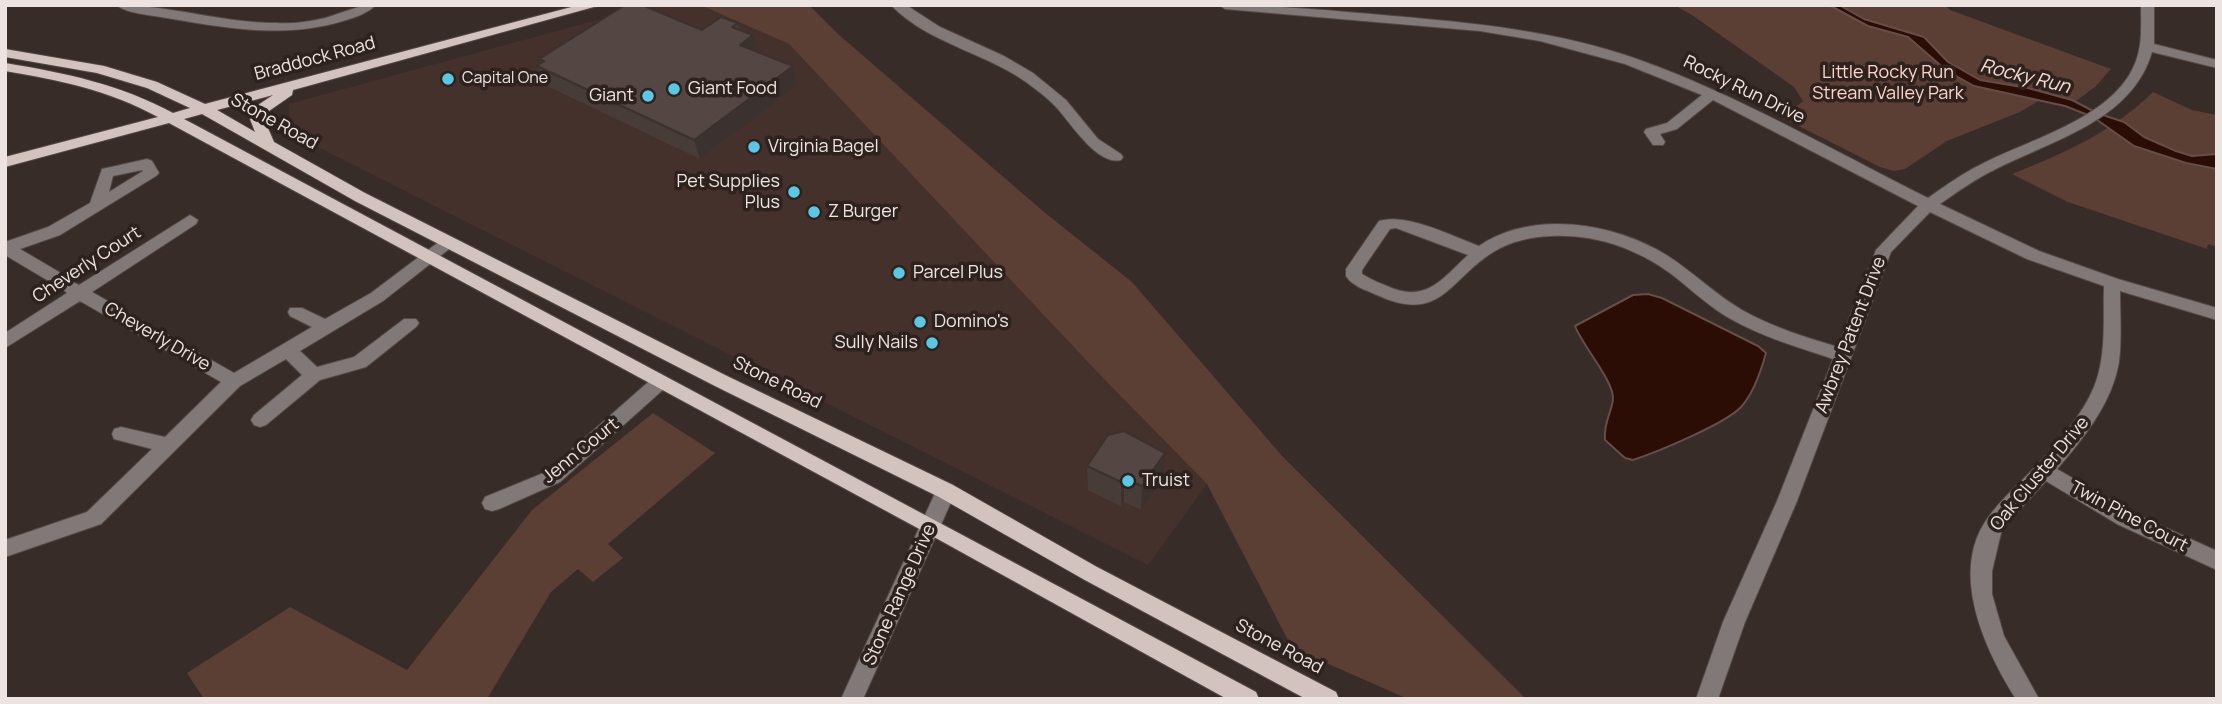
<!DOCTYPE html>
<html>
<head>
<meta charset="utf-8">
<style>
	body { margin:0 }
	#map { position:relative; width:2222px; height:704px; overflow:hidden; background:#382c28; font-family:Manrope,sans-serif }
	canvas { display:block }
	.frame { position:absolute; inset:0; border:7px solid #ede4e1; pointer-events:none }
</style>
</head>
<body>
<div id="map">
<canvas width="2222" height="704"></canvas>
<div class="frame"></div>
</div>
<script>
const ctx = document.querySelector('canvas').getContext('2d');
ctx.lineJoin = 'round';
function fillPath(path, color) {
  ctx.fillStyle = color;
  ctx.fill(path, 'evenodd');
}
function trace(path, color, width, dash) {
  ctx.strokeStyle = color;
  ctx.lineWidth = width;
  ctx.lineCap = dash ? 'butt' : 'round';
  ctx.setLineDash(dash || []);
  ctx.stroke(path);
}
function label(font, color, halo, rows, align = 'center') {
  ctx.font = font + ' Manrope,sans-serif';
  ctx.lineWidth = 7;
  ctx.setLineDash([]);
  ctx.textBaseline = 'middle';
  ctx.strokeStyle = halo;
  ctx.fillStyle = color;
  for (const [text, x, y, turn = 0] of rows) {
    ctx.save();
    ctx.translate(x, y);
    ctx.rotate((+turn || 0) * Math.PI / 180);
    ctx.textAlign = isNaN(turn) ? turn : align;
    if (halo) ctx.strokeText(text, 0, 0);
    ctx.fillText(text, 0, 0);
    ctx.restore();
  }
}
fillPath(new Path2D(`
	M652 5H700L789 44 1101 376 1207 484 1148 565 290 133 289 104Z`), '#45312b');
fillPath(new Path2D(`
	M700 5H809L838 34 1044 212 1132 282 1283 457 1526 699H1408L1292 648 1207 484 1101 376 789 44Z
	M1674 5H1945L1950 10 2111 69 2095 87 2076 101 2052 93 2020 112 1947 141 1905 169 1894 171 1880 167 1783 118 1803 101 1794 87 1692 15Z
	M2153 92 2192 110 2217 115V247L2208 244 2207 249 2068 202 2012 174C2065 153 2112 132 2153 92Z
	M653 413 715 453 608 544 623 558 593 582 578 569 551 592 487 699H204L187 673 290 607 407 670 532 510Z`), '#5b3e34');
const water = new Path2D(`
	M1829 5H1839L1864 19 1924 37 1948 62 1980 80 2028 88 2072 100 2097 113 2124 122 2144 137 2176 151 2192 156 2217 154V169L2186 163 2134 146 2093 117 2065 106 1974 86 1947 71 1908 37 1868 26Z
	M1648 294 1662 298 1758 346 1766 353C1761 371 1754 393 1741 407 1725 424 1657 452 1633 460L1625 458 1605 440C1603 422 1613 410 1613 398 1613 380 1582 345 1575 326L1633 295Z`);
fillPath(water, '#2b0d05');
trace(water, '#654e47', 2);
const minor = new Path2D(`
	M116 5C170 5 222 23 276 23 292 24 309 22 325 18 343 13 357 5 376 5 368 13 354 18 343 21 284 39 226 28 167 18 152 15 128 14 116 5Z
	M891 5H906L940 27 1004 56 1033 73 1066 100 1098 139 1121 154 1123 157 1121 160C1098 166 1071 124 1058 109 1051 101 1042 94 1034 88 991 53 929 45 891 5Z
	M1219 5C1277 5 1335 11 1393 16 1475 23 1558 31 1637 59 1738 95 1832 150 1928 198 1945 186 1963 173 1982 164 2028 140 2109 119 2133 68 2143 48 2141 27 2141 5H2154V44L2217 60V68L2152 52C2132 121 2052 140 1994 170 1975 179 1957 192 1940 204L2039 251 2118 279 2217 308V320L2120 291C2120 315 2122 339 2119 362 2112 403 2084 438 2057 469L2131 512 2217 551V570L2117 524 2046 481 2002 529 1992 571V594L2004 636 2039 699H2016C1985 650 1949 573 1987 519 2001 499 2022 481 2038 464 2059 441 2082 416 2094 387 2107 355 2103 319 2104 286L2027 259 1930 212 1891 252 1797 501 1745 622 1718 699H1696L1723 622 1777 501 1833 359C1798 347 1762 337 1729 318 1708 306 1690 288 1670 273 1635 248 1595 234 1551 236 1531 237 1512 241 1495 251 1449 278 1442 325 1377 295 1366 290 1352 286 1346 276V269L1379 221C1408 213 1451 236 1479 246 1533 209 1615 223 1668 256 1694 273 1716 295 1742 310 1772 327 1805 337 1838 347L1876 250 1918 206 1713 100 1677 129 1660 134 1665 142 1663 145H1653L1644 132 1646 129 1667 123 1702 95 1625 64 1540 41 1480 31 1225 9ZM1396 228 1468 255C1442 279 1426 304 1387 286 1379 283 1370 279 1362 274V270L1390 229Z
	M147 159 152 161 159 173 156 176 60 235 20 249 59 272 61 276 59 280H47L5 255V242L48 227 90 203 102 169ZM142 170 143 171 109 192 113 176Z
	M190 215 198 220 196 224 92 292 234 373 312 327 290 316 288 312 290 308H302L325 319 371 293 444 238 450 237 458 242 383 301 300 351 317 367 354 357 404 319H416L419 323 416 327 366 367 320 380 266 425 260 427 254 425 251 420 254 415 302 375 286 359 240 386 101 524 5 557V540L87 512 152 449 114 439 112 434 114 429 121 427 165 437 221 382 80 301 5 348V333L67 293 58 285 60 281 66 279 79 285Z
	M660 375 666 377 669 382 666 387 560 482 499 509 492 511 485 509 482 503 485 497 546 472 654 377Z
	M946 483 953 485 956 491 863 699H841L936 491 939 485Z`);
const major = new Path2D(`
	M579 5H601L293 90 292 95 269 111 264 119 274 142 365 193 727 376 953 485 1097 567 1336 692 1339 699H1306L1083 579 939 497 715 386 355 201 202 114 184 119 1256 692 1259 699H1227L925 532 169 123 5 167V157L158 117C109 90 59 80 5 71V63C65 73 119 84 173 113L190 108 147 88 97 73 5 57V49L104 66 157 82 205 104ZM273 95 258 105 250 119 255 132 217 110Z`);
trace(minor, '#554946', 2);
trace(major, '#554946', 2);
fillPath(minor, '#807977');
fillPath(major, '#d2c3bf');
fillPath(new Path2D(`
	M738 23 739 30 757 52 797 86 700 159 545 85 537 66 541 63 539 59Z
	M1165 453 1164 477 1141 510 1124 502 1121 506 1088 490 1087 466Z`), '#483c39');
fillPath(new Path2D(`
	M753 35 758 54 740 45Z
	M793 66 797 86 700 159 694 140Z
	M1165 453 1164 477 1141 510 1142 486Z
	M1124 478V502L1121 506V482Z`), '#3b312e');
const building = new Path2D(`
	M625 5H642L702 30 721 17 738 23 732 27 753 35 740 45 793 66 694 140 537 66 544 61 539 59Z
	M1124 431 1165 453 1142 486 1124 478 1121 482 1087 466 1108 435Z`);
fillPath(building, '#544642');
trace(building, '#3b312e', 2);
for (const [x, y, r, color] of [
	[448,79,7,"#5ac8e5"],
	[674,89,7,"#5ac8e5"],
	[648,96,7,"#5ac8e5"],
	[754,147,7,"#5ac8e5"],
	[794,192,7,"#5ac8e5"],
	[814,212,7,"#5ac8e5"],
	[899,273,7,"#5ac8e5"],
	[920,322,7,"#5ac8e5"],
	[932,343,7,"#5ac8e5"],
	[1128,481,7,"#5ac8e5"]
]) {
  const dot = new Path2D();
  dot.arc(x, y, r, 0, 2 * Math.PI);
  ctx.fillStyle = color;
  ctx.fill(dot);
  trace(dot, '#2e221e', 2.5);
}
label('16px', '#ede4e1', '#2e221e', [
	["Capital One",462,79]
], 'left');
label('18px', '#ede4e1', '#2e221e', [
	["Braddock Road",315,59,-15],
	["Rocky Run Drive",1744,90,26],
	["Stone Road",274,122,29],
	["Cheverly Court",87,265,-33],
	["Awbrey Patent Drive",1851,335,-69],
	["Cheverly Drive",157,337,30],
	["Stone Road",777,383,26],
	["Jenn Court",581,451,-39],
	["Oak Cluster Drive",2040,474,-50],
	["Twin Pine Court",2129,517,28],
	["Stone Range Drive",900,595,-66],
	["Stone Road",1279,647,28]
]);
label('18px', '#fdd5c8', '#2e221e', [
	["Little Rocky Run",1888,73],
	["Stream Valley Park",1888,94]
]);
label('18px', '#ede4e1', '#2e221e', [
	["Giant Food",688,89],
	["Giant",634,96,"right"],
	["Virginia Bagel",768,147],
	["Pet Supplies",780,182,"right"],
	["Plus",780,203,"right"],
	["Z Burger",828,212],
	["Parcel Plus",913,273],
	["Domino's",934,322],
	["Sully Nails",918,343,"right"],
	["Truist",1142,481]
], 'left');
label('italic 19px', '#f8dcd4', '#2e221e', [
	["Rocky Run",2025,77,14]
]);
</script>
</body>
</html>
